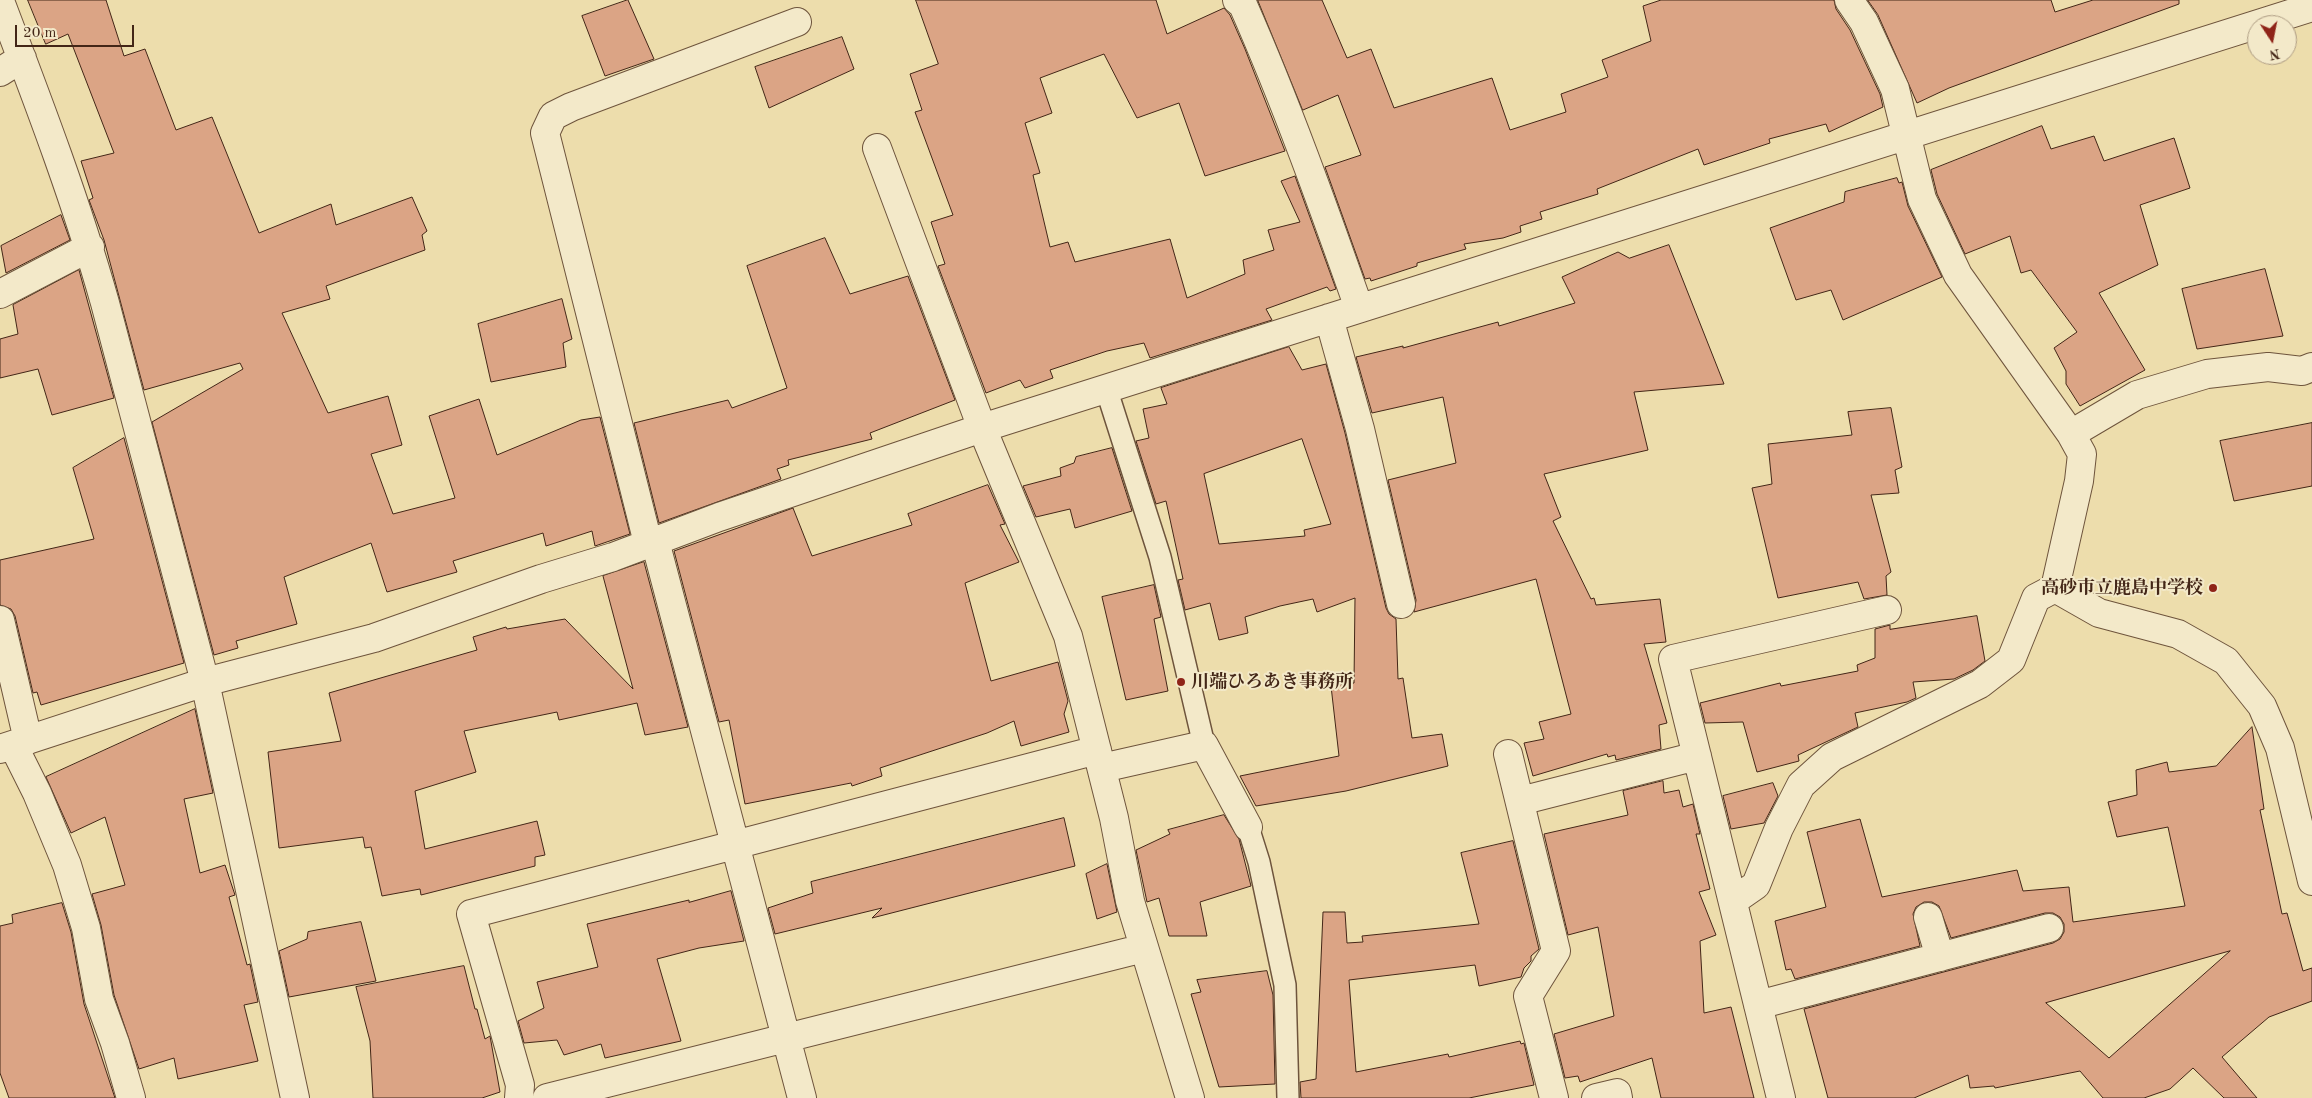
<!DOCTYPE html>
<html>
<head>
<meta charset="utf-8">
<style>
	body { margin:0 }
	#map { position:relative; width:2312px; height:1098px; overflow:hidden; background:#edddac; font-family:"Old Standard TT",serif }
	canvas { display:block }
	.north { position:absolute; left:2247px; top:15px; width:50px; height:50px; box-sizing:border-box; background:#f3e9c9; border:1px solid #ad9b82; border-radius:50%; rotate:169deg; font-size:14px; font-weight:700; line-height:20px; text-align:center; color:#432617 }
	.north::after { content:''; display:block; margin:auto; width:18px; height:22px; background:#8f2418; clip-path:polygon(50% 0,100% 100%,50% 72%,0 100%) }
	.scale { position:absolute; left:15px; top:25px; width:119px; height:22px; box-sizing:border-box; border:2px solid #432617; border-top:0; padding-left:6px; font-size:15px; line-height:18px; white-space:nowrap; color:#432617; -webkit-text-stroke:4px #f3e9c9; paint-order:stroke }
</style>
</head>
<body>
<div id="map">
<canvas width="2312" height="1098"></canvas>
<div class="north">N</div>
<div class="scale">20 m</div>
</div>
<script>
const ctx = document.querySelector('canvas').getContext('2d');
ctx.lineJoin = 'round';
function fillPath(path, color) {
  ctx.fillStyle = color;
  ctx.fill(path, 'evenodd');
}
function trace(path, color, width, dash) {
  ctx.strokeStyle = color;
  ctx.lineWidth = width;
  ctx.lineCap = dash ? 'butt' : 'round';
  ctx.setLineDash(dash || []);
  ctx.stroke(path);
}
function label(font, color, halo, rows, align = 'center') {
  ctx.font = font + ' "Old Standard TT","Noto Serif JP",serif';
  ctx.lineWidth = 4;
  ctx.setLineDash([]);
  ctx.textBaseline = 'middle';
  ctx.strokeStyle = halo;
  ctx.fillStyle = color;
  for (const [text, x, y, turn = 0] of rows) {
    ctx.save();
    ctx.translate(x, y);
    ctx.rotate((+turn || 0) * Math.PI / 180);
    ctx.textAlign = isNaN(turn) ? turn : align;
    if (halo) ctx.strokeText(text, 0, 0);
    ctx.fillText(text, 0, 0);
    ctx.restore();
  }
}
const building = new Path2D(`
	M28 0H106L124 56 145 49 176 130 212 117 259 233 331 204 336 225 412 197 427 231 422 235 425 250 326 286 330 299 282 313 328 413 388 396 402 445 371 454 393 514 455 498 429 416 479 399 497 455 581 420 600 417 630 534 595 546 592 531 546 546 543 533 453 561 457 572 387 592 371 543 284 577 297 624 236 641 238 648 214 655 152 422 243 369 240 363 144 390 104 240 89 200 93 198 81 161 114 153 68 34 46 44Z
	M628 0 654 59 605 76 582 16Z
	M916 0H1156L1167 34 1224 8 1230 15 1245 49 1285 151 1205 176 1179 103 1137 118 1104 54 1040 78 1052 113 1025 123 1040 173 1033 175 1050 247 1068 242 1075 262 1170 239 1187 298 1245 274 1243 260 1274 250 1268 230 1300 222 1281 181 1295 176 1336 289 1330 291 1327 287 1266 309 1272 320 1150 358 1144 343 1107 351 1050 370 1053 378 1025 388 1020 380 986 393 938 266 945 264 931 222 953 215 915 112 922 110 910 74 938 64Z
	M1258 0H1322L1347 58 1371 49 1394 108 1492 78 1510 130 1566 112 1561 94 1608 77 1602 60 1651 41 1643 6 1661 0H1834L1836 9 1850 30 1880 94 1883 107 1829 132 1826 124 1769 139 1770 143 1704 165 1698 149 1597 189 1598 194 1540 212 1542 219 1520 226 1521 232 1503 238 1464 244 1466 249 1417 263V266L1371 281 1370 278 1365 279 1325 167 1361 155 1338 95 1303 110Z
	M1868 0H2051L2055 12 2093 0H2179V4L1949 88 1917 103 1878 15Z
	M842 37 854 69 769 108 755 67Z
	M2042 126 2051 149 2094 136 2104 161 2174 138 2190 188 2140 205 2158 265 2099 293 2145 370 2080 406 2066 384V371L2054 348 2077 332 2031 270 2021 273 2010 236 1965 254 1937 194 1931 170Z
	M1897 178 1899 183 1902 182 1908 206 1942 277 1843 320 1831 290 1796 300 1770 228 1844 202 1845 192Z
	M61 215 70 240 6 273 1 246Z
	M825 238 850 294 908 276 955 400 870 433 872 439 788 460 789 465 777 469 781 479 659 523 634 423 728 400 732 408 787 388 747 266Z
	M1669 245 1724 384 1634 392 1648 450 1544 474 1561 517 1553 521 1591 599 1594 598 1596 605 1660 599 1666 642 1644 644 1667 723 1659 725 1661 749 1616 760 1615 755 1608 757 1607 754 1533 776 1524 743 1544 739 1539 722 1571 714 1536 579 1414 612 1416 600 1388 480 1456 463 1443 397 1372 413 1356 357 1403 346V348L1498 322 1499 326 1575 303 1562 277 1618 252 1629 258Z
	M2265 269 2283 336 2197 349 2182 289Z
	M79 270 114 398 52 415 38 369 0 378V339L18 334 13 305Z
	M562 299 572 339 563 343 566 367 491 382 478 324Z
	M1289 347 1302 370 1326 364 1345 433 1386 608 1389 614 1396 619 1398 679 1403 678 1412 738 1442 734 1448 766 1346 791 1256 806 1240 776 1339 756 1331 686 1354 683 1355 598 1317 612 1313 599 1280 606 1245 617 1248 633 1219 640 1210 603 1185 610 1178 580 1183 579 1166 501 1156 504 1136 441 1149 438 1143 409 1167 404 1161 388ZM1302 439 1331 524 1304 530 1305 536 1219 544 1204 474Z
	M1891 408 1902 467 1895 470 1899 493 1871 495 1891 572 1886 576 1887 595 1864 599 1858 582 1778 598 1752 488 1772 484 1768 444 1852 435 1848 412Z
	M2312 423V486L2234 501 2220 441Z
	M124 438 184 663 41 705 37 692 33 693 15 616 11 609 0 605V560L94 539 73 468Z
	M1112 448 1132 511 1075 528 1070 509 1036 517 1023 486 1061 476 1060 468 1074 463 1076 457Z
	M988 485 1005 524 1000 525 1019 562 965 583 991 681 1058 662 1068 701 1064 714 1069 732 1021 746 1014 721 987 733 880 768 882 776 852 786 851 783 745 804 729 720 719 722 674 551 793 508 812 556 912 525 908 514Z
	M644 562 688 727 645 735 637 703 559 720 557 712 464 731 476 772 415 791 425 849 537 821 545 855 535 857V866L421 895 420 889 382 896 371 847 365 848 363 837 279 848 268 752 341 741 329 693 477 650 473 637 506 627 507 629 565 619 633 689 603 576Z
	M1154 585 1161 617 1154 619 1168 691 1126 700 1102 597Z
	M1977 616 1985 661 1973 670 1954 679 1913 682 1916 698 1907 702 1855 713 1858 727 1798 755 1799 761 1757 772 1743 722 1705 723 1700 703 1780 683 1781 686 1858 671 1857 665 1875 658V629L1890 625V629Z
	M195 709 213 793 184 799 200 873 225 865 235 895 229 897 247 965 250 964 258 1002 244 1005 258 1061 178 1079 174 1058 139 1069 114 995 101 925 92 894 125 885 105 817 71 833 46 777Z
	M2252 727 2264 809 2260 810 2282 914 2287 913 2303 971 2312 968V1001L2269 1017 2222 1057 2257 1098H2224L2193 1068 2170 1089 2144 1098H2103L2080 1071 1995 1088 1994 1086 1970 1088 1968 1075 1914 1098H1828L1804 1009 2053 943 2060 939 2064 932V924L2060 917 2053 913H2045L1951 938 1939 906 1932 902H1924L1916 907 1913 914 1920 946 1795 979 1791 969 1786 970 1775 921 1826 907 1807 832 1860 819 1882 897 2017 870 2023 891 2069 887 2073 922 2185 906 2168 827 2117 837 2108 802 2137 795 2136 770 2167 762 2169 772 2216 766ZM2230 951 2109 1058 2046 1003Z
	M1663 781 1664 793 1679 790 1683 807 1693 804 1700 834H1696L1710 889 1699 892 1716 935 1700 941 1704 1013 1731 1007 1754 1098H1661L1652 1058 1580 1082 1578 1076 1565 1078 1554 1034 1614 1016 1598 927 1568 935 1544 834 1628 815 1623 791Z
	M1773 783 1778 796 1764 823 1731 829 1723 796Z
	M1224 815 1239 839 1251 886 1200 902 1207 936H1169L1159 898 1147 902 1136 850 1170 834 1168 830Z
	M1064 818 1075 866 872 918 882 908 775 934 768 908 813 893 811 882Z
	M1513 841 1539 949 1531 956V961L1524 968 1521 977 1479 986 1475 965 1349 980 1356 1072 1448 1054 1449 1057 1520 1041 1521 1044 1524 1043 1534 1085 1469 1098H1301L1300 1082 1316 1079 1323 912H1345L1347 943 1363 942 1362 936 1479 924 1461 853Z
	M1107 864 1117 912 1097 919 1086 874Z
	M731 891 744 941 699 948 657 959 681 1041 605 1058 601 1044 564 1055 557 1040 524 1043 518 1021 544 1008 537 982 598 967 587 924 689 900V902Z
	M62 903 71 932 84 1004 115 1098H9L0 1073V926L13 923 12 915Z
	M361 922 376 981 289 997 279 951 307 939 308 932Z
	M464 966 475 1009H477L485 1039 490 1036 500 1092 482 1098H373L370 1041 356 987Z
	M1267 971 1273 995 1275 1084 1219 1087 1191 994 1201 992 1197 980Z`);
fillPath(building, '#dba485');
trace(building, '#432617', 1);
const service = new Path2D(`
	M1106 388 1160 557 1204 745
	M1248 827 1259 862 1285 985 1288 1098`);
const minor = new Path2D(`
	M1237 0 1243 5C1287 105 1323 206 1359 308
	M1849 0 1864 22 1895 89 1922 199 1958 275 2071 434 2082 454 2079 481 2055 588 2099 613 2178 634 2226 661 2262 706 2280 748 2312 881
	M0 1C38 101 76 200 105 303L205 682 295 1098
	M0 72 22 58
	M877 148 982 428 1068 636 1114 818 1130 901 1190 1098
	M0 294 90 247
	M1329 318 1360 429 1401 604
	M2071 434 2137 395 2207 374 2268 367 2302 371 2312 367
	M655 541 802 1098
	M648 543 545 133 553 116 571 107 797 22
	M0 620 28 740
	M13 745 37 793 67 865 86 928 99 999 115 1043 131 1098
	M0 749 205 682 374 638 541 579 613 557 719 517 982 428 2312 7
	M1508 754 1556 951 1528 996 1554 1098
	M1102 768 1204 745 1248 827
	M1520 801 1697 756
	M1733 901 1756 885 1779 828 1801 785 1832 757 1980 684 2011 660 2036 598 2055 588
	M1928 917 1940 957
	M1758 1005 2049 928
	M519 1098 520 1085 471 914 1097 750
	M547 1098 1144 948
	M1596 1098 1617 1093 1618 1098
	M1781 1098 1673 659 1887 610`);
trace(service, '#6e543c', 24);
trace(minor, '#6e543c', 30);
trace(service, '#f3e9c9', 21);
trace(minor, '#f3e9c9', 28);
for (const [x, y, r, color] of [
	[2213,588,5,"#8f2418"],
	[1181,682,5,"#8f2418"]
]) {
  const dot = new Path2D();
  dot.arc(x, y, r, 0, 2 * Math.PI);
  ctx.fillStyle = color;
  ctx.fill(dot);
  trace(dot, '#f3e9c9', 2);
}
label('bold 18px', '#432617', '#f3e9c9', [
	["高砂市立鹿島中学校",2203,588],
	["川端ひろあき事務所",1191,682,"left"]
], 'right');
</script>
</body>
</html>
